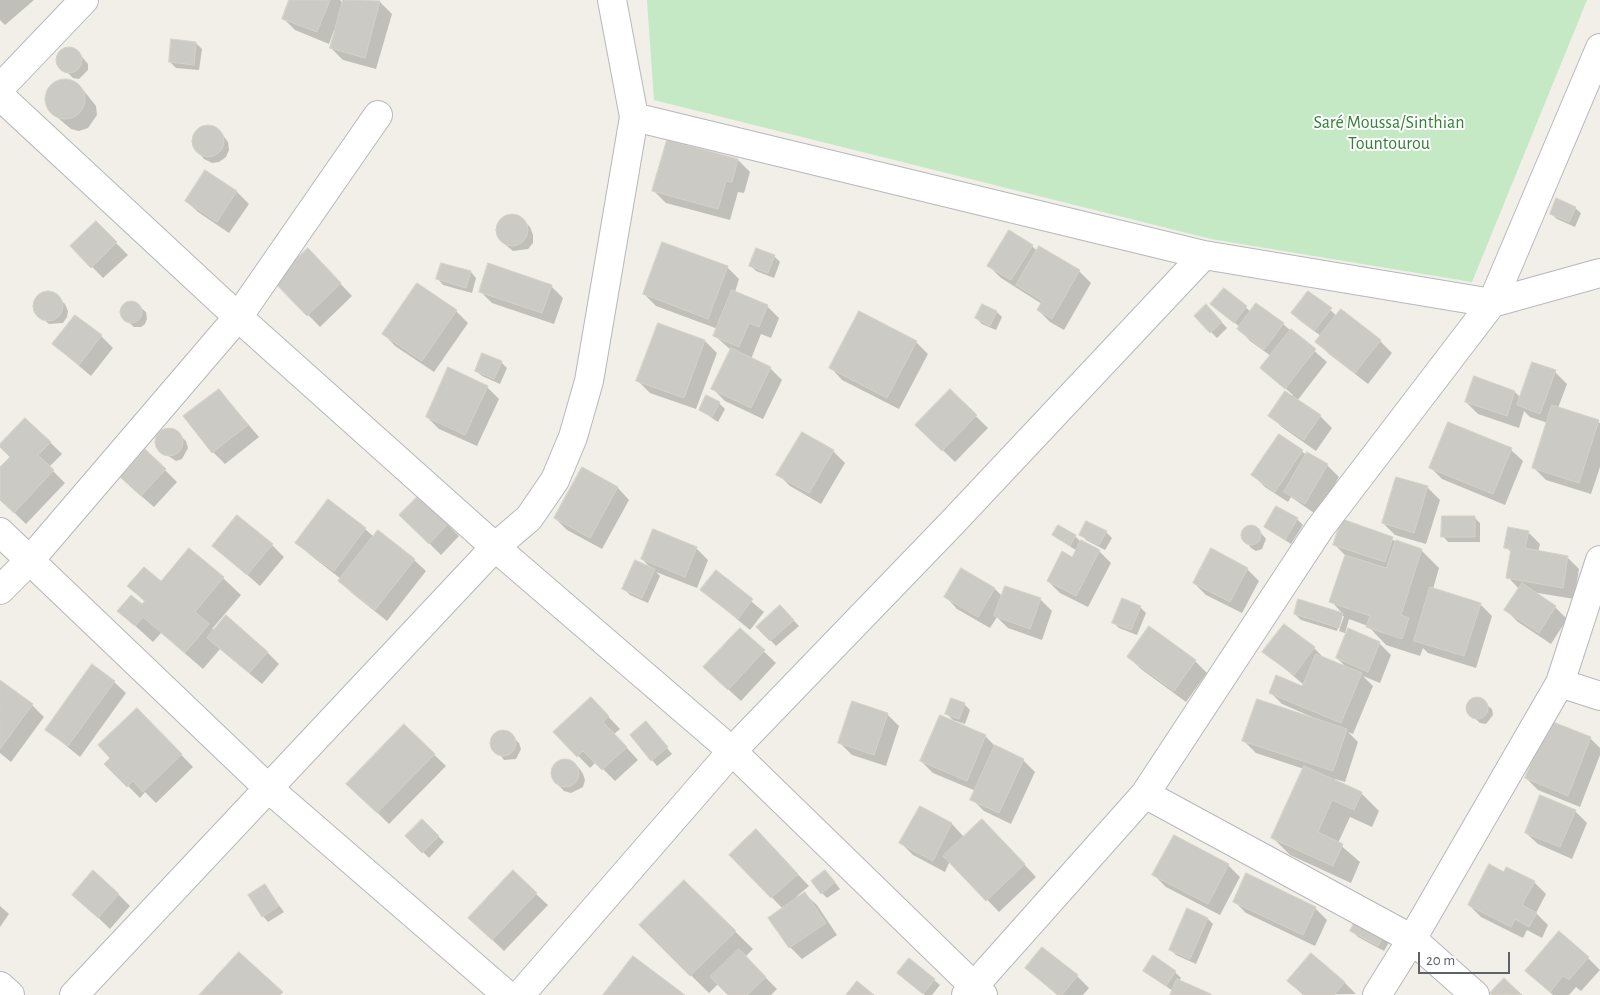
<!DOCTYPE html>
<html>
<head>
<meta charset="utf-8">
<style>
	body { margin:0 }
	#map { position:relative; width:1600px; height:995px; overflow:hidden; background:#f1efe8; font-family:"Alegreya Sans",sans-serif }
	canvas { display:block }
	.scale { position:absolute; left:1418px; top:952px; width:92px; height:22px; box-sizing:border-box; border:2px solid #5f6368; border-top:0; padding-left:6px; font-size:15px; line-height:18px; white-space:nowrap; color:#5f6368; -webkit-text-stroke:4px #fff; paint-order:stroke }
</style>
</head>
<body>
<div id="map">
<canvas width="1600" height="995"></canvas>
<div class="scale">20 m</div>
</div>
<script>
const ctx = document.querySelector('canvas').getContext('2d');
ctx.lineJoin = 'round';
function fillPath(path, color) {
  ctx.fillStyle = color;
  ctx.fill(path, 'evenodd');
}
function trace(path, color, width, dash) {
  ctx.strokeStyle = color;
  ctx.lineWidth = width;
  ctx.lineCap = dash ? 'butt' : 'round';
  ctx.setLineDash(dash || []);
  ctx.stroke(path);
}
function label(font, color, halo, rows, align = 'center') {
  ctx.font = font + ' "Alegreya Sans",sans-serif';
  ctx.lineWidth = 4;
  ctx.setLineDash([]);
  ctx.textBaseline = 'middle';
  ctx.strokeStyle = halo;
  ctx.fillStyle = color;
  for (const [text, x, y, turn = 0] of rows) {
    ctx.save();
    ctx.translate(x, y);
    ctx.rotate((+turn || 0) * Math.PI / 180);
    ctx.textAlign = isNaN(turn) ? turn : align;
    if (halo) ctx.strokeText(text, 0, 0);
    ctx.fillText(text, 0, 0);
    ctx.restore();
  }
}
fillPath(new Path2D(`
	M647 0H1587L1472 282 1211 239 654 100Z`), '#c5e8c5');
fillPath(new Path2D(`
	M0 0H34L5 25 0 20Z
	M290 0H340L343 3 344 0 380 2 392 14 376 69 343 60 331 48 336 31 334 30 329 44 295 30 283 18Z
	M196 43 202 49 199 70 176 68 170 62Z
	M66 48 78 52 88 64V70L79 79 73 78 58 63 61 51Z
	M64 80 80 86 96 106 97 115 88 128 79 131 71 129 51 112 47 105 46 96 49 88 55 82Z
	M202 126H211L218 129 228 142 229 150 226 157 219 162 212 163 204 159 193 146V138L196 131Z
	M667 141 738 160 750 172 744 193 738 192 730 220 666 203 654 191Z
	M206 172 237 192 249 204 229 233 198 212 186 201Z
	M1575 208 1581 213 1575 227 1557 219 1551 214Z
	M510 216H518L530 227 533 235V243L528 249 513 251 500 240 497 232 498 224 503 218Z
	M96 223 128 255 103 278 72 246Z
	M1032 246 1037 251 1079 271 1091 283 1064 330 1050 322 1038 310 1042 304 1001 278 989 266Z
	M774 256 780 262 774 278 756 271 750 265Z
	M320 262 352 296 320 327 275 281Z
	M727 267 739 279 735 292 767 306 779 318 771 338 761 334 751 359 770 368 782 380 763 419 725 401 713 389 731 350 715 336 718 329 656 306 644 294Z
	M471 272 476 278 472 293 443 285 438 279Z
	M551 286 563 298 554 324 492 303 480 291Z
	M1224 289 1251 312 1283 324 1327 362 1297 401 1320 416 1332 428 1316 451 1282 427 1270 416 1293 395 1262 368 1271 356 1250 341 1239 329 1240 327 1218 310Z
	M46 292 53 293 65 304 68 311 67 317 63 323 49 324 37 314 34 307 35 300Z
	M1309 292 1337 316 1380 341 1392 353 1368 384 1329 354 1317 342 1321 336 1298 319Z
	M128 302H134L146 312 147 319 145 324 141 327H134L123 317V306Z
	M1206 306 1227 328 1217 338 1195 316Z
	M456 311 468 323 434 372 395 346 384 334Z
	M997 312 1002 317 996 330 982 324 976 318Z
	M658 324 705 341 717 353 696 409 650 393 638 381Z
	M101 336 113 348 91 376 53 344Z
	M916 342 928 354 899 409 842 380 831 368Z
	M501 362 507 368 500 384 482 376 476 371Z
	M1555 372 1567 384 1558 408 1600 423V467L1591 494 1546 480 1534 468 1548 423 1530 417 1524 411 1519 428 1478 414 1466 402 1475 377 1515 392 1521 398Z
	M487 387 499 399 477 446 439 429 427 417Z
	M219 390 259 437 225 464 213 452Z
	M950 391 988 428 955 462 917 425Z
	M719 403 725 409 718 422 700 410Z
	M168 429 175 431 186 441 188 448 182 459 176 461 158 449V436Z
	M1279 436 1307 455 1327 465 1339 477 1317 515 1291 497 1288 502 1265 487 1253 475Z
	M50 442 62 454 49 467 65 483 26 524 0 499V469Z
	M1511 450 1523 461 1505 505 1442 479 1430 467Z
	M833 451 845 463 821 504 790 486 778 474Z
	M583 469 618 488 629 500 602 549 567 530 555 518Z
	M165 470 177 482 154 507 133 489Z
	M1397 478 1428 488 1440 500 1426 544 1395 535 1383 523Z
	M419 496 459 536 441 555 401 515Z
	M1474 517 1480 523V542H1448L1443 536Z
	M1297 519 1303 525 1291 544 1265 527Z
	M1342 521 1422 551 1439 568 1433 589 1480 604 1492 616 1476 668 1428 653 1423 648 1420 656 1386 645 1368 626 1349 619 1345 633 1339 631 1344 616H1341L1337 631 1301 620 1295 614 1299 601 1343 614 1331 601 1346 556 1334 544Z
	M1252 526 1257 528 1266 539 1262 549 1256 551 1251 548 1242 536V531L1246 527Z
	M365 529 374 537 414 560 426 571 387 621 352 593 340 581 341 579 309 554 297 542Z
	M1106 532 1112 538 1105 550 1086 540 1080 534Z
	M1528 532 1540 544 1538 552 1567 557 1579 569 1574 599 1532 592 1555 607 1567 619 1551 644 1518 622 1506 610 1519 589 1508 577 1512 553 1506 547Z
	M1053 535 1075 536 1081 542 1099 551 1111 563 1088 607 1060 593 1048 581 1073 559 1077 551Z
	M272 545 284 557 260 586 214 546Z
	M696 548 708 560 697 588 656 572 660 576 648 603 630 595 624 589 652 569 642 559Z
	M1247 569 1259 581 1242 613 1206 595 1194 583Z
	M716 572 764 612 750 630 702 590Z
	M223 578 241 595 212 629 267 652 279 664 262 684 220 649 203 669 161 633 153 642 119 611 142 605 145 602 129 586Z
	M995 589 1002 596 1040 599 1052 611 1042 640 1008 628 997 617 990 628 957 609 946 597Z
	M780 606 799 626 776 646 758 627Z
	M1140 607 1146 613 1137 635 1119 628 1114 623Z
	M740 629 776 663 741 701 717 679Z
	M1379 643 1391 655 1380 683 1363 676 1373 686 1353 734 1348 732 1358 742 1345 782 1335 779V781L1361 793 1379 811 1372 827 1350 817 1338 843 1360 862 1351 883 1290 855 1273 838 1304 769 1256 753 1244 741 1312 717 1282 704 1270 692 1303 688 1304 685 1264 651 1314 648 1325 659 1347 668 1337 658Z
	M1129 657 1195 661 1207 673 1186 702 1141 669Z
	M0 681 32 705 44 717 11 762 0 753Z
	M114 682 126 693 80 757 47 730Z
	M1474 699H1480L1492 709 1493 715 1486 724 1480 723 1469 713 1467 708Z
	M964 704 970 710 965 724 953 720 947 714Z
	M137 709 193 767 156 803 145 792 140 798 106 764 112 758Z
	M603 711 620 729 614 734 638 760 615 781 596 762 590 768 555 732Z
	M887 714 899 726 886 766 852 755 840 743Z
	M404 726 446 766 389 824 348 784Z
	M651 729 672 754 657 766 652 760Z
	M502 731 508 733 519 743 521 749 516 759 504 760 491 743 492 738Z
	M985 736 996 747 1023 760 1035 772 1011 824 984 811 972 799 976 791 933 773 921 761Z
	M1590 738 1600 748V755L1580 807 1538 790 1526 778Z
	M566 760 572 762 579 768 583 774 585 780 583 787 571 793 564 791 553 779 552 772 559 761Z
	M920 807 952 824 964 837 994 832 1036 877 999 912 950 861 945 872 913 855 901 843Z
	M1575 811 1587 823 1572 859 1538 844 1526 833Z
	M422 820 444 842 429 858 407 836Z
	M768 843 809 886 796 897 805 894 817 905 837 935 802 959 790 947 770 918 783 909 731 855Z
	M1228 865 1240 877 1220 915 1166 887 1154 875Z
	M1504 873 1534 882 1546 894 1536 913 1548 925 1542 938 1527 930 1523 938 1481 917 1469 905Z
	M831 877 840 889 827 898 822 893Z
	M684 881 753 949 745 957 777 989 771 995H730L719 983 709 993 640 925Z
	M265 886 284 912 268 922 263 916Z
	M118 894 130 906 110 929 86 906Z
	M536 894 548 905 504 951 482 930Z
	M1234 901 1315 908 1327 920 1315 946 1246 913Z
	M0 906 9 914 0 927Z
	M1208 919 1213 924 1196 964 1176 955 1170 949Z
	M1352 931 1391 939 1384 951 1358 937Z
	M1588 958 1600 970 1581 991 1576 987 1569 995H1553L1526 971Z
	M1026 968 1077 976 1089 988 1083 995H1057Z
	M1144 971 1175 972 1181 978 1179 981 1210 995H1171L1173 991Z
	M904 979 934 980 940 985 932 995H925Z
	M1504 980 1520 995H1492Z
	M1289 981 1344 982 1356 994 1303 995Z`), '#0003');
const building = new Path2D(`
	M289 0H330L317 32 282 19Z
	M343 0 380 1 365 58 330 48Z
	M171 39 196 42 194 65 169 62Z
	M56 60a13 13 0 1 1 26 0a13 13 0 1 1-26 0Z
	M45 99a20 20 0 1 1 40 0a20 20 0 1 1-40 0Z
	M192 141a16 16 0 1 1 32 0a16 16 0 1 1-32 0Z
	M667 140 738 159 732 182 726 181 718 209 652 191Z
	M205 170 237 191 217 222 185 201Z
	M1556 198 1576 207 1569 222 1550 214Z
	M496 230a16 16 0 1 1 32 0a16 16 0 1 1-32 0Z
	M96 221 117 242 91 268 70 246Z
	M1009 230 1033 245 1011 280 987 266Z
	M662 242 728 266 708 319 643 294Z
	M1039 246 1080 270 1052 319 1037 310 1042 301 1016 285Z
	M308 248 341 283 307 316 273 281Z
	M756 248 775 255 768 273 749 266Z
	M441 263 471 271 466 288 436 279Z
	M488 263 552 285 542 313 479 292Z
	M417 283 457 310 422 361 382 334Z
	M1224 288 1247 306 1234 323 1210 304Z
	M732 290 768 305 759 327 749 323 739 347 713 336Z
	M1308 291 1332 308 1314 331 1291 313Z
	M33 306a15 15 0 1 1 30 0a15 15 0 1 1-30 0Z
	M120 312a11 11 0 1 1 22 0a11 11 0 1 1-22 0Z
	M1256 303 1284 323 1264 350 1237 329Z
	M982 304 997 311 990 326 975 318Z
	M1206 304 1222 322 1210 333 1194 316Z
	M1341 309 1381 340 1355 373 1315 342Z
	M859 311 917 341 887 398 829 368Z
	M75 315 102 335 79 365 52 344Z
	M658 323 705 340 684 398 636 381Z
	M1291 329 1316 349 1285 389 1260 368Z
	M731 348 771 367 751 408 711 389Z
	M482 353 502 361 494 379 475 371Z
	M1532 362 1556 370 1540 414 1517 405Z
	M448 367 488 386 465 435 426 417Z
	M1474 376 1515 391 1507 416 1465 402Z
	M219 389 248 425 212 453 183 416Z
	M950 389 977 415 942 451 915 425Z
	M1285 391 1321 415 1304 440 1268 416Z
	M706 395 720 402 712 417 699 410Z
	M1552 405 1599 420 1579 483 1532 468Z
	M25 418 51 442 38 455 54 470 14 513 0 500V467L10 457 0 447V444Z
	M1448 422 1512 448 1493 494 1429 468Z
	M155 442a14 14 0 1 1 28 0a14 14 0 1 1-28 0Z
	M802 432 834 450 809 493 776 475Z
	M1279 434 1303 450 1275 492 1251 475Z
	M145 449 166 469 141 496 120 477Z
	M1307 452 1328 464 1305 504 1284 492Z
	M582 467 618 487 590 538 554 518Z
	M1396 477 1428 486 1414 533 1382 523Z
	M419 495 448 524 429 544 399 515Z
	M328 499 366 528 334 571 295 543Z
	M1276 506 1298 518 1285 540 1264 527Z
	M237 515 273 544 247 575 212 546Z
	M1442 516H1475V537H1441Z
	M1342 519 1393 537 1385 562 1333 545Z
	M1086 521 1107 531 1099 545 1079 535Z
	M1241 535a10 10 0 1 1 20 0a10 10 0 1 1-20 0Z
	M1058 525 1076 535 1070 546 1052 535Z
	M1508 527 1529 531 1525 548 1568 556 1563 588 1506 578 1511 549 1504 548Z
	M653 529 697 547 685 577 641 559Z
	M378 530 415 559 375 610 338 581Z
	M1081 540 1100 550 1076 596 1047 581 1062 551 1072 557Z
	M1396 540 1422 549 1401 615 1409 618 1402 639 1366 627 1370 616 1329 602 1345 555 1386 568Z
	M189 548 224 577 195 612 209 624 185 653 143 617 135 626 117 611 131 595 142 604 145 601 127 586 144 567 161 581Z
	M1211 548 1248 568 1230 602 1193 583Z
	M635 560 655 569 642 598 622 589Z
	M961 568 995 588 978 617 944 597Z
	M716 570 753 599 738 619 700 590Z
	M1522 583 1556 606 1539 633 1504 610Z
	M1005 586 1041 598 1030 629 994 616Z
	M1430 587 1481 603 1464 656 1414 641Z
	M1122 598 1141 606 1131 630 1112 623Z
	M1298 599 1343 613 1339 628 1294 614Z
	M780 605 794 620 770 641 756 627Z
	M226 615 268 652 249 673 207 638Z
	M1284 624 1315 647 1294 675 1262 652Z
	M1149 626 1196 660 1174 691 1127 657Z
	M740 628 765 650 728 690 703 667Z
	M1348 628 1380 642 1368 672 1336 658Z
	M1316 654 1362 673 1341 723 1269 693 1276 675 1302 686Z
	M92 664 115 681 68 746 45 730Z
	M0 680 33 704 0 749Z
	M591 697 609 716 603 722 627 747 602 770 583 751 577 757 553 732Z
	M1466 708a11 11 0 1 1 22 0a11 11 0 1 1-22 0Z
	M951 698 965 703 959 719 945 714Z
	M1257 699 1347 729 1333 771 1242 741Z
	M852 701 888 713 874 755 838 743Z
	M137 708 182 754 143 792 133 781 127 787 104 764 110 758 98 745Z
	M940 715 986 735 967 781 920 761Z
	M1548 720 1591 737 1568 796 1525 778Z
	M646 721 668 747 651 761 630 735Z
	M404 724 435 754 377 813 346 784Z
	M490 743a13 13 0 1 1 26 0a13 13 0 1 1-26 0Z
	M995 745 1024 759 999 813 970 800Z
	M551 773a14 14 0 1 1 28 0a14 14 0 1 1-28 0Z
	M1304 766 1362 792 1354 810 1332 800 1318 832 1343 844 1333 866 1271 838Z
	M1540 795 1576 810 1560 847 1525 833Z
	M920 806 952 823 933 861 899 843Z
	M422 819 439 836 422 853 405 836Z
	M982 819 1025 864 986 901 943 856Z
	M756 829 798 874 771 898 729 855Z
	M1174 835 1229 864 1208 904 1152 875Z
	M1489 864 1504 872 1506 867 1535 881 1522 905 1537 913 1529 927 1515 919 1511 927 1468 905Z
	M93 870 119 894 98 918 72 895Z
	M513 870 537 893 492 940 468 918Z
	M825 870 835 882 821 894 811 881Z
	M1246 873 1316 907 1303 935 1233 902Z
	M684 880 736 931 690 976 639 925Z
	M265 884 279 906 262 917 248 895Z
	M805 892 826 923 789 948 768 918Z
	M1187 908 1208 918 1190 959 1169 950Z
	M1357 917 1386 933 1378 946 1350 931Z
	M1559 931 1589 957 1569 980 1563 976 1550 992 1525 971Z
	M1042 947 1078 975 1062 995H1058L1025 968Z
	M739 949 766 977 747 995H728L710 977Z
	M239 952 283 992 280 995H199Z
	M1311 953 1345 982 1334 995H1304L1287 981Z
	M1153 955 1176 971 1166 986 1143 971Z
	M633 956 685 995H603Z
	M909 958 935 979 923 994 897 973Z
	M1504 978 1522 995 1489 994Z
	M1177 979 1211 994V995H1170Z
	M857 981 874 995H846Z`);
fillPath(building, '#cccac5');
trace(building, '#d6d1c6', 1);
const minor = new Path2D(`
	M0 88 84 0
	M0 96 238 317 495 547 732 751 983 995
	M634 117 1204 255
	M0 532 268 788 507 995
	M0 590 30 560 238 317 378 115
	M1560 683 1600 696
	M1145 794 1412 939 1475 995
	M0 986 10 995
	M74 995 495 547 529 518 555 480 573 437 589 381 634 117 612 0
	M520 995 732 751 951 524 1204 255 1492 303 1600 48
	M966 995 1145 794 1320 528 1492 303 1600 273
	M1377 995 1412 939 1560 683 1600 560`);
trace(minor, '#b5b8bc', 30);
trace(minor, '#fff', 28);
label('18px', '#348238', '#fff', [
	["Saré Moussa/Sinthian",1389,123],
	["Tountourou",1389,144]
]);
</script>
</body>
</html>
